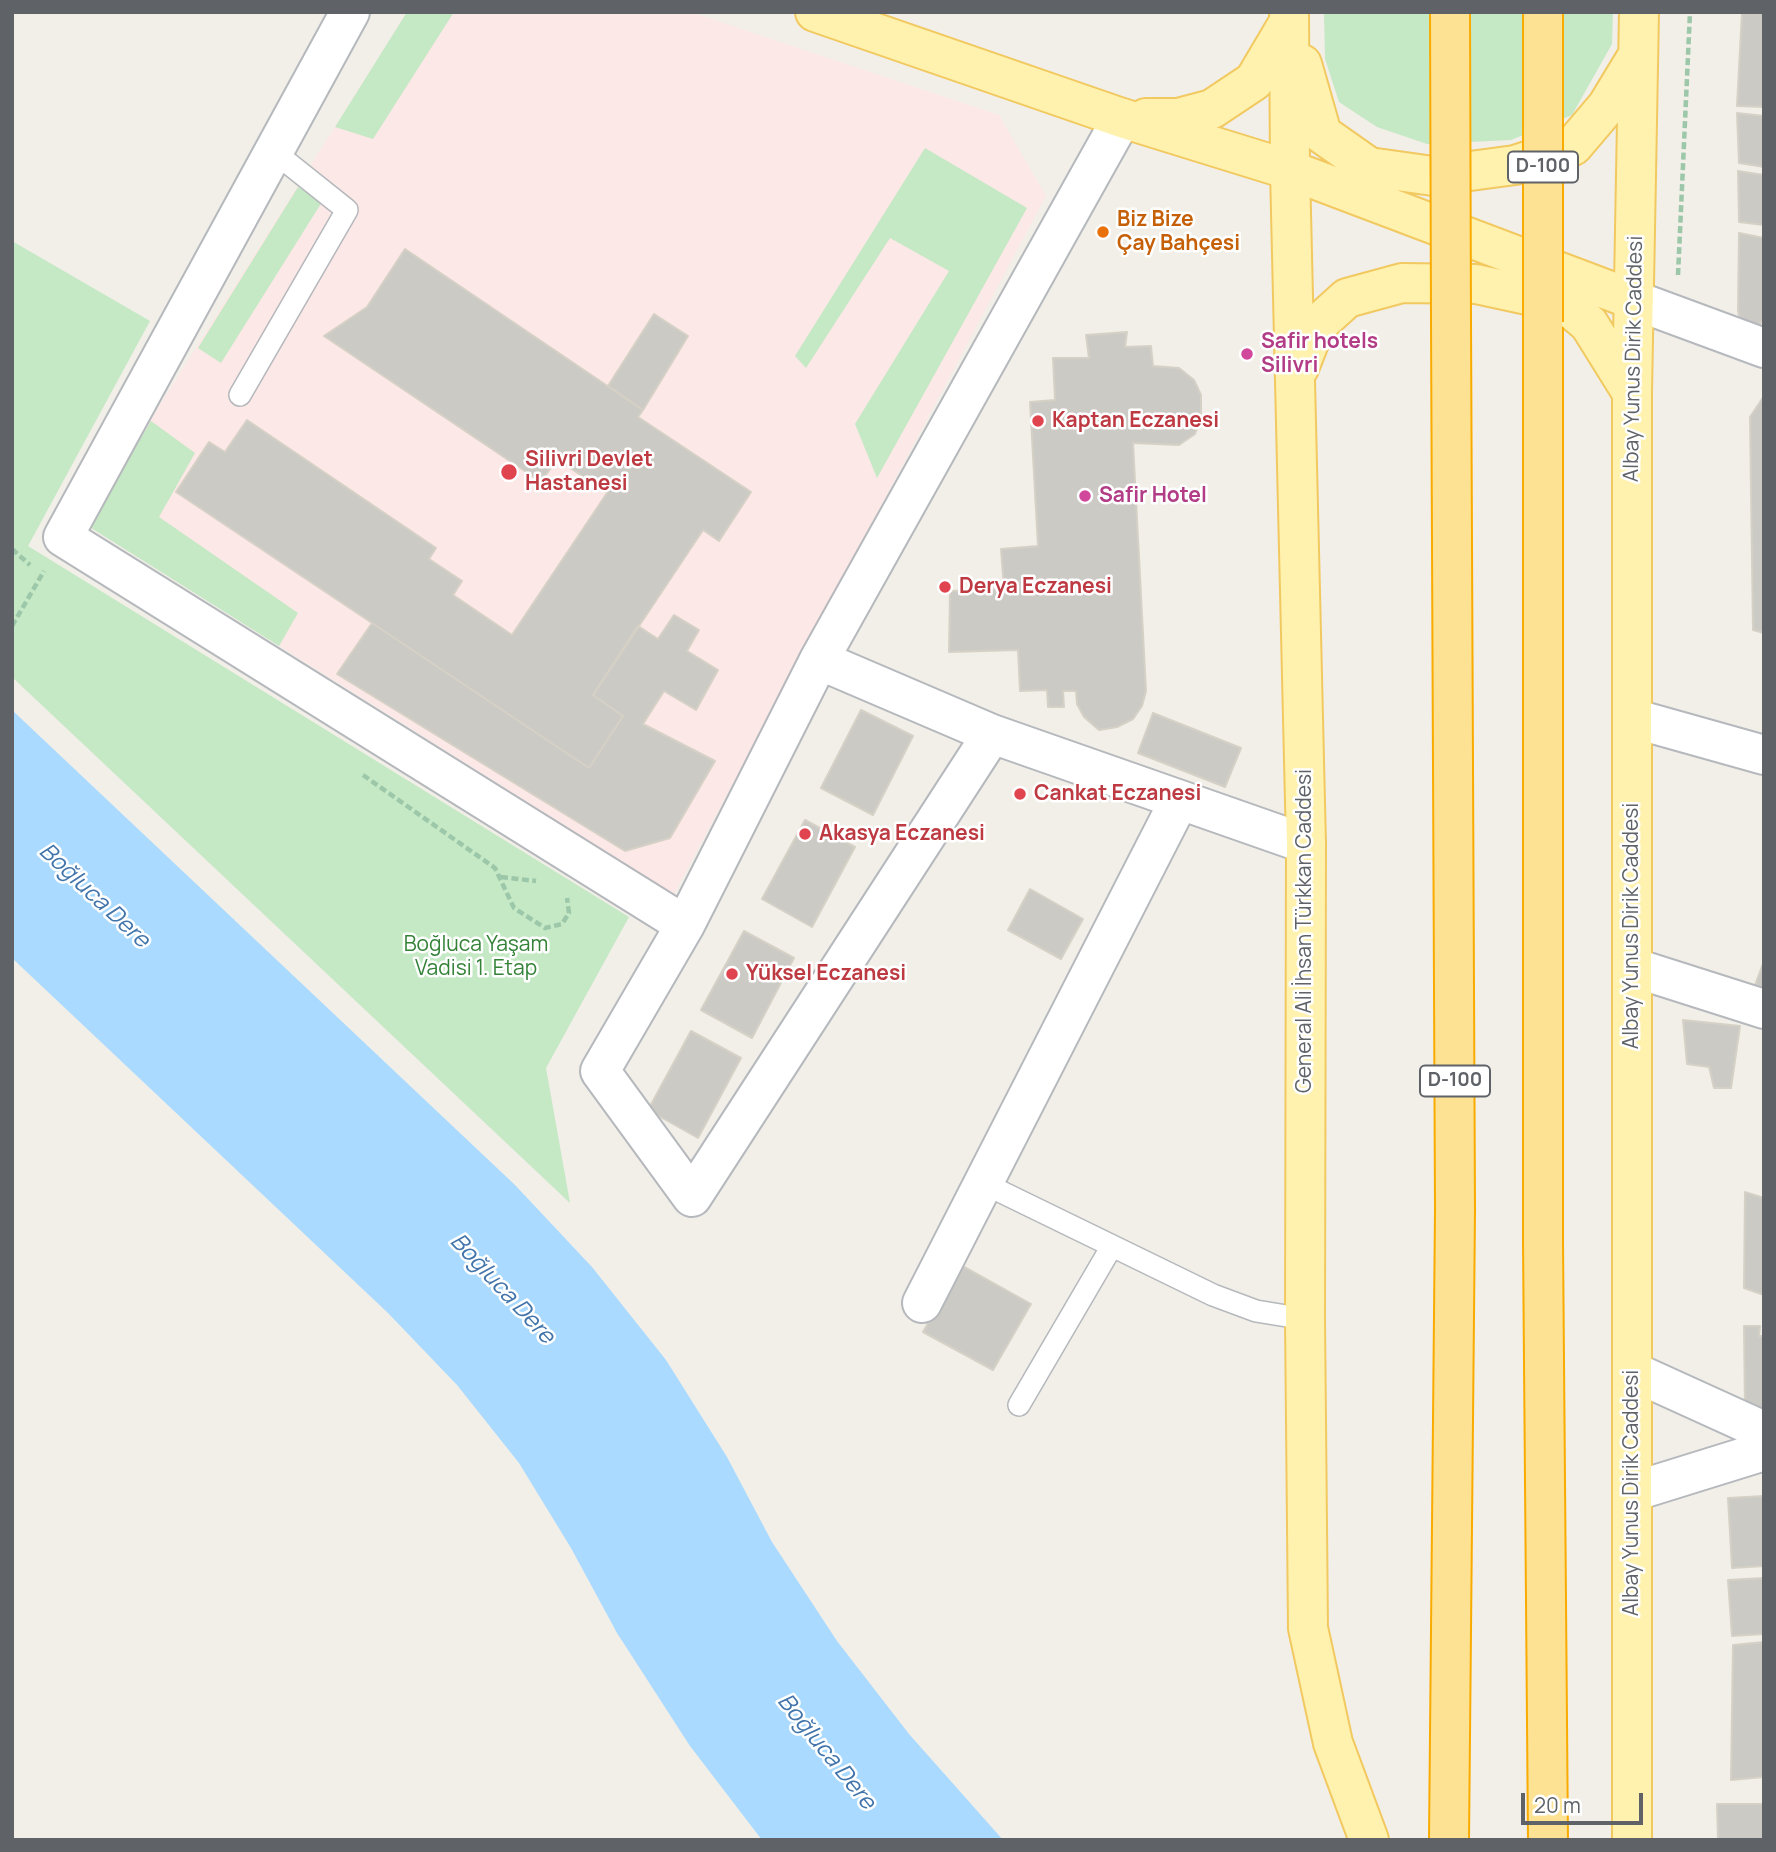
<!DOCTYPE html>
<html>
<head>
<meta charset="utf-8">
<style>
	body { margin:0 }
	#map { position:relative; width:1776px; height:1852px; overflow:hidden; background:#f1efe8; font-family:Manrope,sans-serif }
	canvas { display:block }
	.frame { position:absolute; inset:0; border:14px solid #5f6368; pointer-events:none }
	.scale { position:absolute; left:1521px; top:1793px; width:122px; height:32px; box-sizing:border-box; border:4px solid #5f6368; border-top:0; padding-left:9px; font-size:21px; line-height:24px; white-space:nowrap; color:#5f6368; -webkit-text-stroke:5px #fff; paint-order:stroke }
</style>
</head>
<body>
<div id="map">
<canvas width="1776" height="1852"></canvas>
<div class="frame"></div>
<div class="scale">20 m</div>
</div>
<script>
const ctx = document.querySelector('canvas').getContext('2d');
ctx.lineJoin = 'round';
function fillPath(path, color) {
  ctx.fillStyle = color;
  ctx.fill(path, 'evenodd');
}
function trace(path, color, width, dash) {
  ctx.strokeStyle = color;
  ctx.lineWidth = width;
  ctx.lineCap = dash ? 'butt' : 'round';
  ctx.setLineDash(dash || []);
  ctx.stroke(path);
}
function label(font, color, halo, rows, align = 'center') {
  ctx.font = font + ' Manrope,sans-serif';
  ctx.lineWidth = 5;
  ctx.setLineDash([]);
  ctx.textBaseline = 'middle';
  ctx.strokeStyle = halo;
  ctx.fillStyle = color;
  for (const [text, x, y, turn = 0] of rows) {
    ctx.save();
    ctx.translate(x, y);
    ctx.rotate((+turn || 0) * Math.PI / 180);
    ctx.textAlign = isNaN(turn) ? turn : align;
    if (halo) ctx.strokeText(text, 0, 0);
    ctx.fillText(text, 0, 0);
    ctx.restore();
  }
}
fillPath(new Path2D(`
	M407 12H691L999 115 1046 196 674 894 85 524Z`), '#fce8e6');
fillPath(new Path2D(`
	M407 12H454L373 139 335 127Z
	M1324 12H1613L1612 44 1572 115 1511 140 1427 144 1377 127 1339 102 1325 59Z
	M925 148 1027 208 877 478 855 424 949 271 890 238 806 368 795 356Z
	M298 187 322 202 221 363 198 348Z
	M12 241 150 321 28 546 629 917 546 1068 570 1203 12 677Z
	M151 421 195 453 159 517 298 613 279 646 88 526Z`), '#c5e8c5');
fillPath(new Path2D(`
	M12 710 515 1185 592 1267 666 1360 727 1457 772 1542 837 1641 909 1734 1003 1840H762L690 1746 617 1633 571 1548 519 1463 457 1385 388 1313 12 958Z`), '#aadaff');
const building = new Path2D(`
	M1742 12H1764V107L1737 106Z
	M1737 113 1764 116V167L1739 163Z
	M1738 171 1764 175V225L1739 222Z
	M1739 233 1764 238V316L1758 328 1741 324 1738 311Z
	M405 249 643 410 638 417 751 492 719 541 703 530 593 695 623 716 589 768 176 492 209 442 225 452 247 420 436 548 429 559 462 581 453 595 512 635 607 493 557 459 541 482 324 336 367 307Z
	M654 314 688 336 643 410 608 386Z
	M1127 332 1125 347 1151 346 1153 366 1179 368 1194 380 1201 395V418L1195 434 1179 445 1133 443 1146 691 1142 706 1133 719 1117 727 1099 730 1084 717 1077 704 1076 691H1063L1064 707H1048L1047 690 1020 691 1018 650 949 652 950 591 1004 589 1001 549 1038 546 1030 402 1055 400 1053 358H1089L1086 335Z
	M1764 396V633L1753 630 1750 417Z
	M674 615 699 630 687 651 718 670 696 710 664 691 643 724 715 761 670 838 625 851 337 674 372 623 589 768 623 716 593 695 638 626 658 639Z
	M861 710 913 736 873 815 821 788Z
	M1153 713 1241 748 1225 787 1138 753Z
	M805 820 855 847 812 927 762 899Z
	M1030 889 1083 919 1061 959 1008 930Z
	M744 931 794 958 752 1038 701 1010Z
	M1764 961V987L1755 985Z
	M1683 1020 1740 1026 1731 1088H1714L1709 1067 1687 1064Z
	M691 1031 741 1058 698 1138 648 1110Z
	M1745 1192 1764 1198V1295L1744 1288Z
	M961 1265 1031 1304 993 1370 923 1332Z
	M1744 1326H1760L1759 1336H1764V1423L1745 1412Z
	M1764 1496V1566L1732 1568 1728 1498Z
	M1764 1578V1634L1732 1636 1728 1580Z
	M1764 1642V1777L1731 1780 1733 1645Z
	M1717 1804H1764V1840H1718Z`);
fillPath(building, '#cccac5');
trace(building, '#d6d1c6', 2);
const lane = new Path2D(`
	M240 395 347 210 273 151
	M983 1183 1213 1295 1256 1311 1305 1319
	M1019 1405 1112 1246`);
const street = new Path2D(`
	M350 12 63 537 685 925
	M1634 300 1764 348
	M819 660 992 734 1306 844
	M1632 718 1764 755
	M992 734 692 1197 600 1071 685 925 819 660 1122 118
	M1632 967 1764 1009
	M922 1303 1179 801
	M1632 1371 1764 1431
	M1632 1492 1764 1451`);
const primary = new Path2D(`
	M815 12 1122 118 1290 170 1634 300
	M1289 12 1290 170 1306 844 1305 1319 1308 1628 1333 1743 1369 1840
	M1302 64 1322 134 1369 167 1433 176 1515 165 1573 146 1607 106 1638 55
	M1146 118H1178L1212 109 1254 81 1289 22
	M1299 368 1315 327 1347 298 1402 283 1476 284 1564 303 1589 324 1632 393
	M1632 1840V393L1639 12`);
const highway = new Path2D(`
	M1543 322V1241L1548 1840
	M1449 1840 1455 1210 1451 322`);
trace(lane, '#b5b8bc', 24);
trace(street, '#b5b8bc', 42);
trace(primary, '#f2c960', 42);
trace(highway, '#f9ab00', 42);
trace(new Path2D(`
	M1678 275 1690 12
	M12 549 30 565
	M12 626 44 571
	M363 775 495 868 514 908 545 928 562 924 569 913 567 898
	M501 877 536 881`), '#9cc7a9', 4.5, [7, 3.5]);
trace(lane, '#fff', 21);
trace(street, '#fff', 38);
trace(primary, '#fff2af', 38);
trace(highway, '#fde293', 38);
const highwayBridge = new Path2D(`
	M1450 12 1451 322
	M1543 322V12`);
trace(highwayBridge, '#f9ab00', 42, []);
trace(highwayBridge, '#fde293', 38);
for (const [x, y, r, color] of [
	[1103,232,7,"#e8710a"],
	[1247,354,7,"#d1479c"],
	[1038,421,7,"#e0444e"],
	[509,472,9,"#e0444e"],
	[1085,496,7,"#d1479c"],
	[945,587,7,"#e0444e"],
	[1020,794,7,"#e0444e"],
	[805,834,7,"#e0444e"],
	[732,974,7,"#e0444e"]
]) {
  const dot = new Path2D();
  dot.arc(x, y, r, 0, 2 * Math.PI);
  ctx.fillStyle = color;
  ctx.fill(dot);
  trace(dot, '#fff', 2.5);
}
for (const [x, y, w] of [
	[1543,167,70],
	[1455,1081,70]
]) {
  const box = new Path2D();
  box.roundRect(x - w / 2, y - 15.5, w, 31, 5);
  ctx.fillStyle = '#fff';
  ctx.fill(box);
  trace(box, '#5f6368', 2);
}
label('bold 19px', '#5f6368', null, [
	["D-100",1543,167],
	["D-100",1455,1081]
]);
label('bold 21px', '#c56008', '#fff', [
	["Biz Bize",1117,220],
	["Çay Bahçesi",1117,244]
], 'left');
label('bold 21px', '#b23c85', '#fff', [
	["Safir hotels",1261,342],
	["Silivri",1261,366],
	["Safir Hotel",1099,496]
], 'left');
label('21px', '#5f6368', '#fff', [
	["Albay Yunus Dirik Caddesi",1634,359,-89],
	["Albay Yunus Dirik Caddesi",1632,926,-90],
	["General Ali İhsan Türkkan Caddesi",1305,931,-90],
	["Albay Yunus Dirik Caddesi",1632,1493,-90]
]);
label('bold 21px', '#be3a42', '#fff', [
	["Kaptan Eczanesi",1052,421],
	["Silivri Devlet",525,460],
	["Hastanesi",525,484],
	["Derya Eczanesi",959,587],
	["Cankat Eczanesi",1034,794],
	["Akasya Eczanesi",819,834],
	["Yüksel Eczanesi",746,974]
], 'left');
label('21px', '#348238', '#fff', [
	["Boğluca Yaşam",476,945],
	["Vadisi 1. Etap",476,969]
]);
label('italic 23px', '#4174aa', '#fff', [
	["Boğluca Dere",94,896,43],
	["Boğluca Dere",502,1289,47],
	["Boğluca Dere",826,1752,51]
]);
</script>
</body>
</html>
